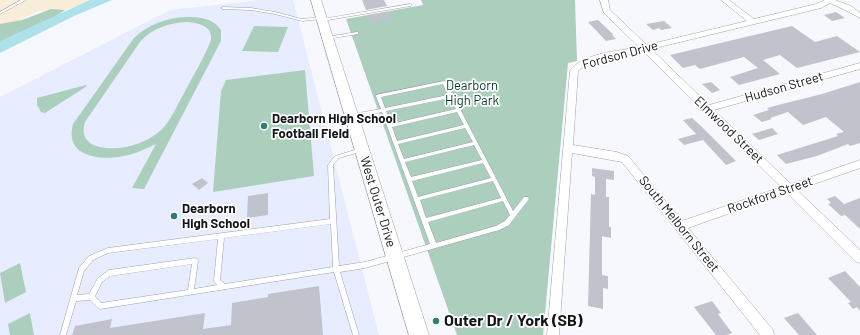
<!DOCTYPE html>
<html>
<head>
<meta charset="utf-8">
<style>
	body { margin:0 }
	canvas { display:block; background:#f6f8fe }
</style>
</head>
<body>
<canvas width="860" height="335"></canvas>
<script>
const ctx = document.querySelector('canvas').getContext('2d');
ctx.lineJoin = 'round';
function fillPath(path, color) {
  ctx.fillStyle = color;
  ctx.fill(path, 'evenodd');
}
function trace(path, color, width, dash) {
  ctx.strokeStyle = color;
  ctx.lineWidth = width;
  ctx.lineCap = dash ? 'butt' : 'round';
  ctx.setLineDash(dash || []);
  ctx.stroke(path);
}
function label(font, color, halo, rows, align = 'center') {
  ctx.font = font + ' Barlow,sans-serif';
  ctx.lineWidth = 3.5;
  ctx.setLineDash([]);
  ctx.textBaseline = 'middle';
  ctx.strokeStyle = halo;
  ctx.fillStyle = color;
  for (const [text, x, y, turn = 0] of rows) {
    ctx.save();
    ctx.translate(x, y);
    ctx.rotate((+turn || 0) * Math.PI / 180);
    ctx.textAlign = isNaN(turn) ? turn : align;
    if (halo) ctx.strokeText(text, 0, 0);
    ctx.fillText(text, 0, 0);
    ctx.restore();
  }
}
fillPath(new Path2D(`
	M0 0H94L65 10 39 11 10 24 0 25Z`), '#f8edd8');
fillPath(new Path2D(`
	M261 0H293L379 335H0V97L170 10Z`), '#e7edfe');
fillPath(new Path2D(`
	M421 0H575L577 61 568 63 543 335H457L346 19 423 5Z
	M51 9 65 10 53 18 0 42V24L22 20Z
	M186 17C199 17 213 18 221 30V41L144 189 132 188 156 144C145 149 135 154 124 156 100 161 64 157 73 124L134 38C149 24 166 18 186 17ZM187 22C199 23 213 26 211 40 204 59 192 77 183 95 177 105 172 118 164 127 155 137 142 143 130 146 112 151 76 150 85 122L140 42C152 28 169 23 187 22Z
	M254 26 288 27 278 52 242 51Z
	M305 70 314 176 213 192 221 91 226 80Z
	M86 85 87 86 45 113 41 112 37 105V98Z
	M20 263 26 292 5 303 0 273Z
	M30 313 34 335H10L8 324Z`), '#abcebd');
fillPath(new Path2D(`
	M90 0H112L74 16 0 53V41Z`), '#ade2ea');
fillPath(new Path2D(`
	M362 0H384L387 6 366 10Z
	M387 12 391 19 371 23 368 15Z
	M836 12 845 18 832 21 824 15Z
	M598 20 613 34 612 35 616 39 606 41 588 22Z
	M664 21 672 28 661 30 659 28 653 30 646 24Z
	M792 26 815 42 837 36 860 52 797 68 780 55 763 60 780 74 739 85 730 77 758 68 744 57 700 69 695 65 683 68 670 55Z
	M711 82 720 90 712 93 702 84Z
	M860 82V143L850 146 848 144 817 156 786 164 777 155 838 136 836 134 844 132 826 117 803 125 788 112 770 118 772 119 762 122 753 115 769 110 767 108 782 104 822 94Z
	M692 118 702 127 736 161 726 165 703 140 684 145 678 139 696 134 683 120Z
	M772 128 778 134 759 140 752 134Z
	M592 168 614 171V180L606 179V197H609V227H611V238L602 236V275L608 276V289L603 288V309L588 306 591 194 595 195V177L592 176Z
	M202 178 208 183 199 190 192 184Z
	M268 193V215L247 218 248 196Z
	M835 196 844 204 860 198V229L845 215 841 216 828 204 831 203 827 199Z
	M845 271 860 287V311L857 307 853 309 848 303 851 302 828 278Z
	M319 286 323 335H72L75 326 112 319 110 328 205 313 203 329 231 325 232 303 268 297V294Z
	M712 301 721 313 718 314 732 333 727 335H716L694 307Z
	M798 313 817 335H799L784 318Z`), '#c0c3cc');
const service = new Path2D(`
	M21 0H26L0 14V12Z
	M410 4 412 5 411 6 322 21 320 20 321 19 302 21 275 14 251 10 223 9 221 8 223 7 251 8 275 12 302 19 321 17 323 18 322 19Z
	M357 32H358V34L327 39 325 38 327 37Z
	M444 81 446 82 513 211 524 197H528L529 199 509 225 499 230 365 268 340 272 359 335H353L334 272 100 309 98 308 90 300 76 301 66 335H60L79 268 89 256 108 248 330 219 328 165 335 156 361 148 363 150V151L339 158 333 165 339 266 365 262 430 244 382 112 353 118 351 116 353 114 381 109 376 96V95ZM443 84 448 95 385 108 381 97ZM450 98 456 109 391 124 386 111ZM457 112 464 125 397 141 392 127ZM465 128 473 142 404 159 398 144ZM474 145 482 160 411 177 405 162ZM483 163 491 178 418 197 412 181ZM493 181 501 198 426 218 420 200ZM503 201 510 215 505 221 496 226 436 243 428 222ZM331 224 333 267 225 284 220 280 224 238ZM218 239 214 281 217 285 194 289 198 261 197 259 195 258 109 270 98 278 89 294 77 295 84 271 93 260 108 253ZM192 264 188 290 101 303 95 296 102 282 110 276Z`);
const minor = new Path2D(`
	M600 0H608L610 10 647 45 747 21 721 0H729L754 19 816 4 825 0H835L851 6 860 13V18L845 10 830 3 821 8 651 49 709 105 860 63V69L714 110 791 184 860 160V168L797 190 860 250V263L856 262 787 193 688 228 773 330 774 335H760L622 162 572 153 559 335H547L570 71C582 53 619 51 639 47L604 13ZM643 51 781 187 682 221 628 156 617 152 573 145 578 71 586 65 593 62Z`);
const secondary = new Path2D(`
	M311 0H321L429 335H409Z`);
trace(service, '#9fa2ab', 1);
trace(minor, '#9fa2ab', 1);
trace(secondary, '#9fa2ab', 1);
fillPath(service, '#fff');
fillPath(minor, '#fff');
fillPath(secondary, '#fff');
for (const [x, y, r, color] of [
	[264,126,4,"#367b71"],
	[174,216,4,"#367b71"],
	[436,321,4,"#367b71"]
]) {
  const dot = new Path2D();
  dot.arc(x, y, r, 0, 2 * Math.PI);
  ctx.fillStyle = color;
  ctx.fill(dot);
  trace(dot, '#fff', 1.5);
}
label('13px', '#131417', '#fff', [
	["Fordson Drive",620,55,-15],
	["Hudson Street",784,87,-16],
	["Elmwood Street",729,130,44],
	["Rockford Street",770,195,-19],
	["West Outer Drive",378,202,73],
	["South Melborn Street",679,224,51]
]);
label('13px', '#003b27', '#fff', [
	["Dearborn",472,86],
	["High Park",472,101]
]);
label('bold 13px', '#131417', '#fff', [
	["Dearborn High School",272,119],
	["Football Field",272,134],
	["Dearborn",182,209],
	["High School",182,224]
], 'left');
label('bold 16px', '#131417', '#fff', [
	["Outer Dr / York (SB)",444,321]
], 'left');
</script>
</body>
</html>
